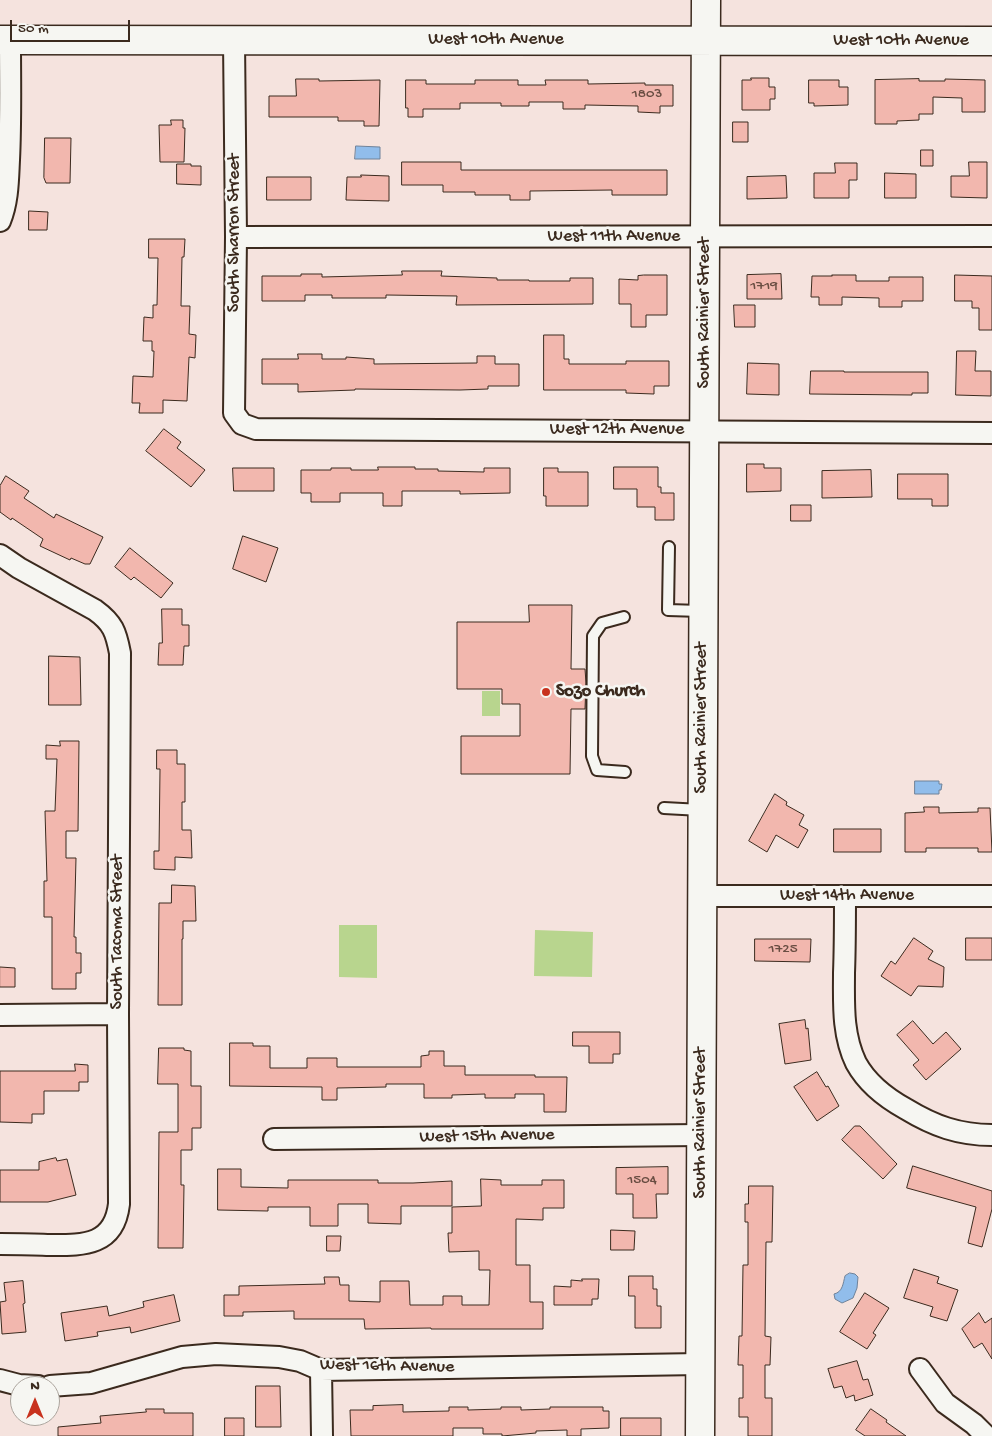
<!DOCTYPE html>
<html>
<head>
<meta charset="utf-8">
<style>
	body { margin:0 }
	#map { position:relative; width:992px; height:1436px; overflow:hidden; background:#f5e3de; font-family:"Gochi Hand",sans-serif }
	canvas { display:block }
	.north { position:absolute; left:10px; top:1376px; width:50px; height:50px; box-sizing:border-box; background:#f6f6f2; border:1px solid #aba49d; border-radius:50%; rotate:0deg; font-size:14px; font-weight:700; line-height:20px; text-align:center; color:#3b2a1e }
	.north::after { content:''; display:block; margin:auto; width:18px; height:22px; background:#c8321e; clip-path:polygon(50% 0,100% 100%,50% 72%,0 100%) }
	.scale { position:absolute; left:10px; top:20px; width:120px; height:22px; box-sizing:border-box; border:2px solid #3b2a1e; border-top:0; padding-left:6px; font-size:15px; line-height:18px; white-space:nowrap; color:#3b2a1e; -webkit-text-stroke:4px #f6f6f2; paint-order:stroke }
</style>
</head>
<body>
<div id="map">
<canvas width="992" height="1436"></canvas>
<div class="north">N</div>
<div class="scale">50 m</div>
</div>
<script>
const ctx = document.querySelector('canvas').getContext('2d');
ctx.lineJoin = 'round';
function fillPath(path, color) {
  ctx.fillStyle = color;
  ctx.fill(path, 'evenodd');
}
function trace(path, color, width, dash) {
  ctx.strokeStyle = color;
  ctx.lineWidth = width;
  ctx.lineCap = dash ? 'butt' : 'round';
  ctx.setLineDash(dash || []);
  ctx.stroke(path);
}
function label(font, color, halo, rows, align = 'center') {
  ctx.font = font + ' "Gochi Hand",sans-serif';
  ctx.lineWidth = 5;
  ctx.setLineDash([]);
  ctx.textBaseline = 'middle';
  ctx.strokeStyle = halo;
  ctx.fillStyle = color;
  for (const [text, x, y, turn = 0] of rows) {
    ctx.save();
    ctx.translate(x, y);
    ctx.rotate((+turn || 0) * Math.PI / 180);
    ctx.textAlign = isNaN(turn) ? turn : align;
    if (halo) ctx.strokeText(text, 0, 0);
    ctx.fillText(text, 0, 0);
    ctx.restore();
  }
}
fillPath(new Path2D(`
	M482 691H500V716H482Z
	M339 925H377V978L339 977Z
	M535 930 593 932 592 977 534 976Z`), '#b8d58e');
const water = new Path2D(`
	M356 146 380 147V159H355Z
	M915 781H939V784H942L941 790H939V794H915Z
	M850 1273 855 1274 858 1277 857 1288 853 1298 842 1303 835 1299 834 1294C843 1292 843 1283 845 1276Z`);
fillPath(water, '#91bdeb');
trace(water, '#6f8299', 1);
const building = new Path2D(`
	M751 78H769V87H775V99H770V110H742V80H751Z
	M296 79H319V81L380 80 379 126H364V121H338V117H269V96H296Z
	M919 79V81H945V79L985 80V112H962V98L933 97V114H919V120L897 121V124H875V80Z
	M406 80H426V84H475V80H518V85H546L545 80H588V84L645 83V85H673V106H660V113L638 112V106L585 105V109H563V102H529V106H501V103H460V109H423V117H408V108H406Z
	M809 80H839V87H848V105L814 106V103H809Z
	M171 120H183V128H185L184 162H160L159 125H171Z
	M733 122H748V142H733Z
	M45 138H71L70 183H46L44 178Z
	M921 150H933V166H921Z
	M402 162H461V170H667V195H612V190L530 191V200H510V195H475V192H443V185H402Z
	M969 162H987V198L951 197V176H969Z
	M835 163H857V180H849V198H814V173H835Z
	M177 164H191V166H201V185L177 184Z
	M885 173 916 174V198H885Z
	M361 175 389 176V201L346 200 347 177H361Z
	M786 176 787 198 747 199V177Z
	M267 177H311V200H267Z
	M29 211 48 212 47 230H29Z
	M149 239H185L184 257H182L181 306H190L189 334 196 335 195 358 189 357 187 401 163 400V413H139L140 403H132L133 376 153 377 154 351H152V341H143L144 317 153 318V305H157L158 258H149Z
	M402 271H442L441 276 497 278V280H529V281H570V278H593V304L456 305 457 296 386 295V298H332V295H305V301H262V276H301V274H322V277L402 275Z
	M781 274 782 299H747V275Z
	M644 275H667V315H646V327H631V304H619V279L638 280V276Z
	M832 275H856V281H889V277H923V301H902V307H879V298L842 297V305H819V297H811L812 276H832Z
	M955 275 992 276V330H979V308H972V301H955Z
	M734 305H755V327H735Z
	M544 335H564V359H569V364H626V361H669V386H654V394L626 393V390H544Z
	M957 351H976L975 371H991V396L956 395Z
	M298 354H322V359H346V357L374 359V364L477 363V356H495V364H519V386H488V389L460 390 355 389V390L298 392V384H262V359H298Z
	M748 363 779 364V395L747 394Z
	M811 371H844V372H928V393H912V395L810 394Z
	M164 429 181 442 177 448 205 470 191 487 146 451Z
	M747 464H764V468H781V491L747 492Z
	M378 467H415V469H438V471L484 472V468H510V493L460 494V491H402V506H383V493H340V502H311V493H301V470H331V468H351V470H378Z
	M614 467H658V487H661V493H674V520H655V507H637V489H614Z
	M233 468H274V491H234Z
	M544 468H558V472H588V506H546V496H544Z
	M871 470 872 497 822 498V471Z
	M898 474H948V506H932V499H898Z
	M6 476 29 491 24 498 54 518 56 514 103 537 90 564H85L71 558 70 560 40 546 43 539 12 518 11 520 0 512V486Z
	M791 505H811V521H791Z
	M243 536 278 548 266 582 233 569Z
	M130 548 173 583 161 598 134 577 131 580 115 567Z
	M529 605H572L571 669H585L586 683 585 709H571L570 774H461V736H520V704H502V689H457V622H529Z
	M162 609H182V625H189V646H184L183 665H158L159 643H162Z
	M49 656 80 657 81 705H49Z
	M60 741H79L78 831H66V858H76L74 937H76V953H81V973H76V989H52V917H44V881H47L45 811H55L57 759H46V745L60 746Z
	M157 750H177V764H185V802H182V830H191L192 858 175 857V870L154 869V851H159L160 769H157Z
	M775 794 787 802 786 805 804 815 799 825 808 830 798 848 776 835 767 852 749 841Z
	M924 807H939V813L978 812V808H990L992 852H978V848H926V852H905V813L924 812Z
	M834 829H881V852H834Z
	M172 885 195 886 196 921H183V939H182V1005H158L159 903H171Z
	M914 938 933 951 928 959 944 967 943 987 918 986 911 996 881 976 891 961 895 964Z
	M966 938H992V960H966Z
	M755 939H811L810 962 755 961Z
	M0 967 15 968V987H0Z
	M805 1020 806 1029 808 1028 811 1060 785 1064 779 1024Z
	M913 1021 933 1044 946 1032 961 1049 926 1080 913 1065 919 1060 897 1035Z
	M573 1032H620V1054H613V1063H589V1046H573Z
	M230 1043H253V1046H270V1068H307V1058H337V1067H421V1056L429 1055V1051H444V1066H465V1075H535V1077H567L566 1112H544V1094H515V1098H485V1094L452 1095V1098H424V1084H386V1087L337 1088V1100H322V1087L230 1086Z
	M159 1048H184V1050L191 1051V1086H201V1128H192V1150H181V1185H184L183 1248H158L159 1132H178V1084H158Z
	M75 1064 88 1065V1082H79V1091H44V1114H32V1123L0 1122V1071H75Z
	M817 1072 826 1087 828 1086 839 1106 817 1121 794 1087Z
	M855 1126H860L897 1164 883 1179 842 1140Z
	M56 1158 57 1161 67 1159 76 1195 48 1202H0V1170H39V1162Z
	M913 1166 992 1191V1209L982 1247 968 1243 976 1207 907 1188Z
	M668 1167V1194H656L657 1218H633V1194H616V1168Z
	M218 1169H241V1187L288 1188V1180H378V1183H413L452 1181V1206H401V1224L368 1223V1204H338V1226H310V1207H268V1211L218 1210Z
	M481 1179 501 1180V1185H542V1180H564V1208H543V1220L516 1219V1265H530V1302H543V1329H431V1328L365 1329 364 1319H294V1311L243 1312V1316H224V1295H239V1286L325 1284 324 1277H339L340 1285H349V1301L380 1302V1281H409L410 1305H443V1296H462V1305H489L490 1270H479V1251L449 1252 448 1233H452V1207L481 1206Z
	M749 1186H773L772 1242H766L765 1336 771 1337 770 1365H765V1398H772V1436H748V1417H739V1398H743V1365H738L739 1336H742L743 1265H748V1222H745V1204H748Z
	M611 1230 635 1231 634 1250H611Z
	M327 1236H341L340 1251H327Z
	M914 1269 939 1277 937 1283 958 1290 947 1321 930 1316 933 1307 904 1298Z
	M629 1276H653V1289H657V1306H661V1328H635V1296H629Z
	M582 1279H599L598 1299H592V1305H554V1286L571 1287V1280L582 1281Z
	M23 1281 25 1303 23 1304 26 1332 2 1334 0 1302 6 1301 4 1283Z
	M865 1293 889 1308 873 1333 876 1335 867 1349 840 1332Z
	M174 1295 180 1321 131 1333 130 1327 97 1332 98 1336 65 1341 61 1313 107 1306 109 1316 144 1307 143 1302Z
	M979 1313 985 1323 992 1318V1359L982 1343 974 1348 962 1329Z
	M857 1361 863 1380 868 1379 873 1395 855 1401 854 1395 846 1398 842 1386 834 1388 828 1369Z
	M256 1386H280L281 1427H256Z
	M403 1405V1412L449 1411V1407H468V1410L501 1409V1407H521V1410L550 1409V1407H603V1411H609V1428L581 1429V1436H567V1430L536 1431V1433L502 1436V1434H483V1428H453V1436H351L350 1410H373V1406Z
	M146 1409H164V1413H193V1436H58V1427L101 1423 100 1416 146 1412Z
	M871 1409 887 1420 886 1422 906 1436H865L856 1430Z
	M225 1418H244V1436H225Z
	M621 1418H661V1436H621Z`);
fillPath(building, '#f2b7ae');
trace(building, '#3b2a1e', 1);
const lane = new Path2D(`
	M669 547 668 610 701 611
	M624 617 602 623 593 636 592 756 597 770 625 772
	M664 808 701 810`);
const street = new Path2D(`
	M234 40 236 237 234 413 242 424 256 429 992 433
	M0 221C8 202 8 180 9 160 11 120 10 80 10 40
	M236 237 992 236
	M0 555 19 568 95 610C113 623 116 632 120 653L118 1014 119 1204C114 1247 82 1245 47 1245 32 1244 16 1244 0 1244
	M701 896H992
	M845 896C845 921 845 947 844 973 844 1003 842 1034 856 1063 867 1083 886 1098 906 1109 934 1126 959 1135 992 1135
	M0 1015 118 1014
	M274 1139 701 1135
	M920 1369 945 1403 974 1424 986 1436
	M321 1370 322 1436
	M0 1380 19 1385 38 1386
	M50 1386 91 1383 182 1357 216 1354 279 1357 300 1361 321 1370 700 1364`);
const secondary = new Path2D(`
	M0 40 992 41
	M700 1436 706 0`);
trace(lane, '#3b2a1e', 14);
trace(street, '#3b2a1e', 24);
trace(secondary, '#3b2a1e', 31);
trace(lane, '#f6f6f2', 10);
trace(street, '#f6f6f2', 20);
trace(secondary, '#f6f6f2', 28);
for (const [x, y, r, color] of [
	[546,692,5,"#c8321e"]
]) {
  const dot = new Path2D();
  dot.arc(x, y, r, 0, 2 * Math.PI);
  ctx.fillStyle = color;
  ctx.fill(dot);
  trace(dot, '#f6f6f2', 2);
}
label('15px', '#694d42', null, [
	["1803",647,95],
	["1719",764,287],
	["1725",783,950],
	["1504",642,1181]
]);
label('18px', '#3b2a1e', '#f6f6f2', [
	["West 10th Avenue",496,40],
	["West 10th Avenue",901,41],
	["South Sharron Street",235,233,-90],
	["West 11th Avenue",614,237],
	["South Rainier Street",705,313,-90],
	["West 12th Avenue",617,430],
	["South Rainier Street",702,718,-90],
	["West 14th Avenue",847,896],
	["South Tacoma Street",118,932,-90],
	["South Rainier Street",701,1123,-90],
	["West 15th Avenue",487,1137,-1],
	["West 16th Avenue",387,1367,1]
]);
label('bold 18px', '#3b2a1e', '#f6f6f2', [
	["Sozo Church",556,692]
], 'left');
</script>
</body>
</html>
